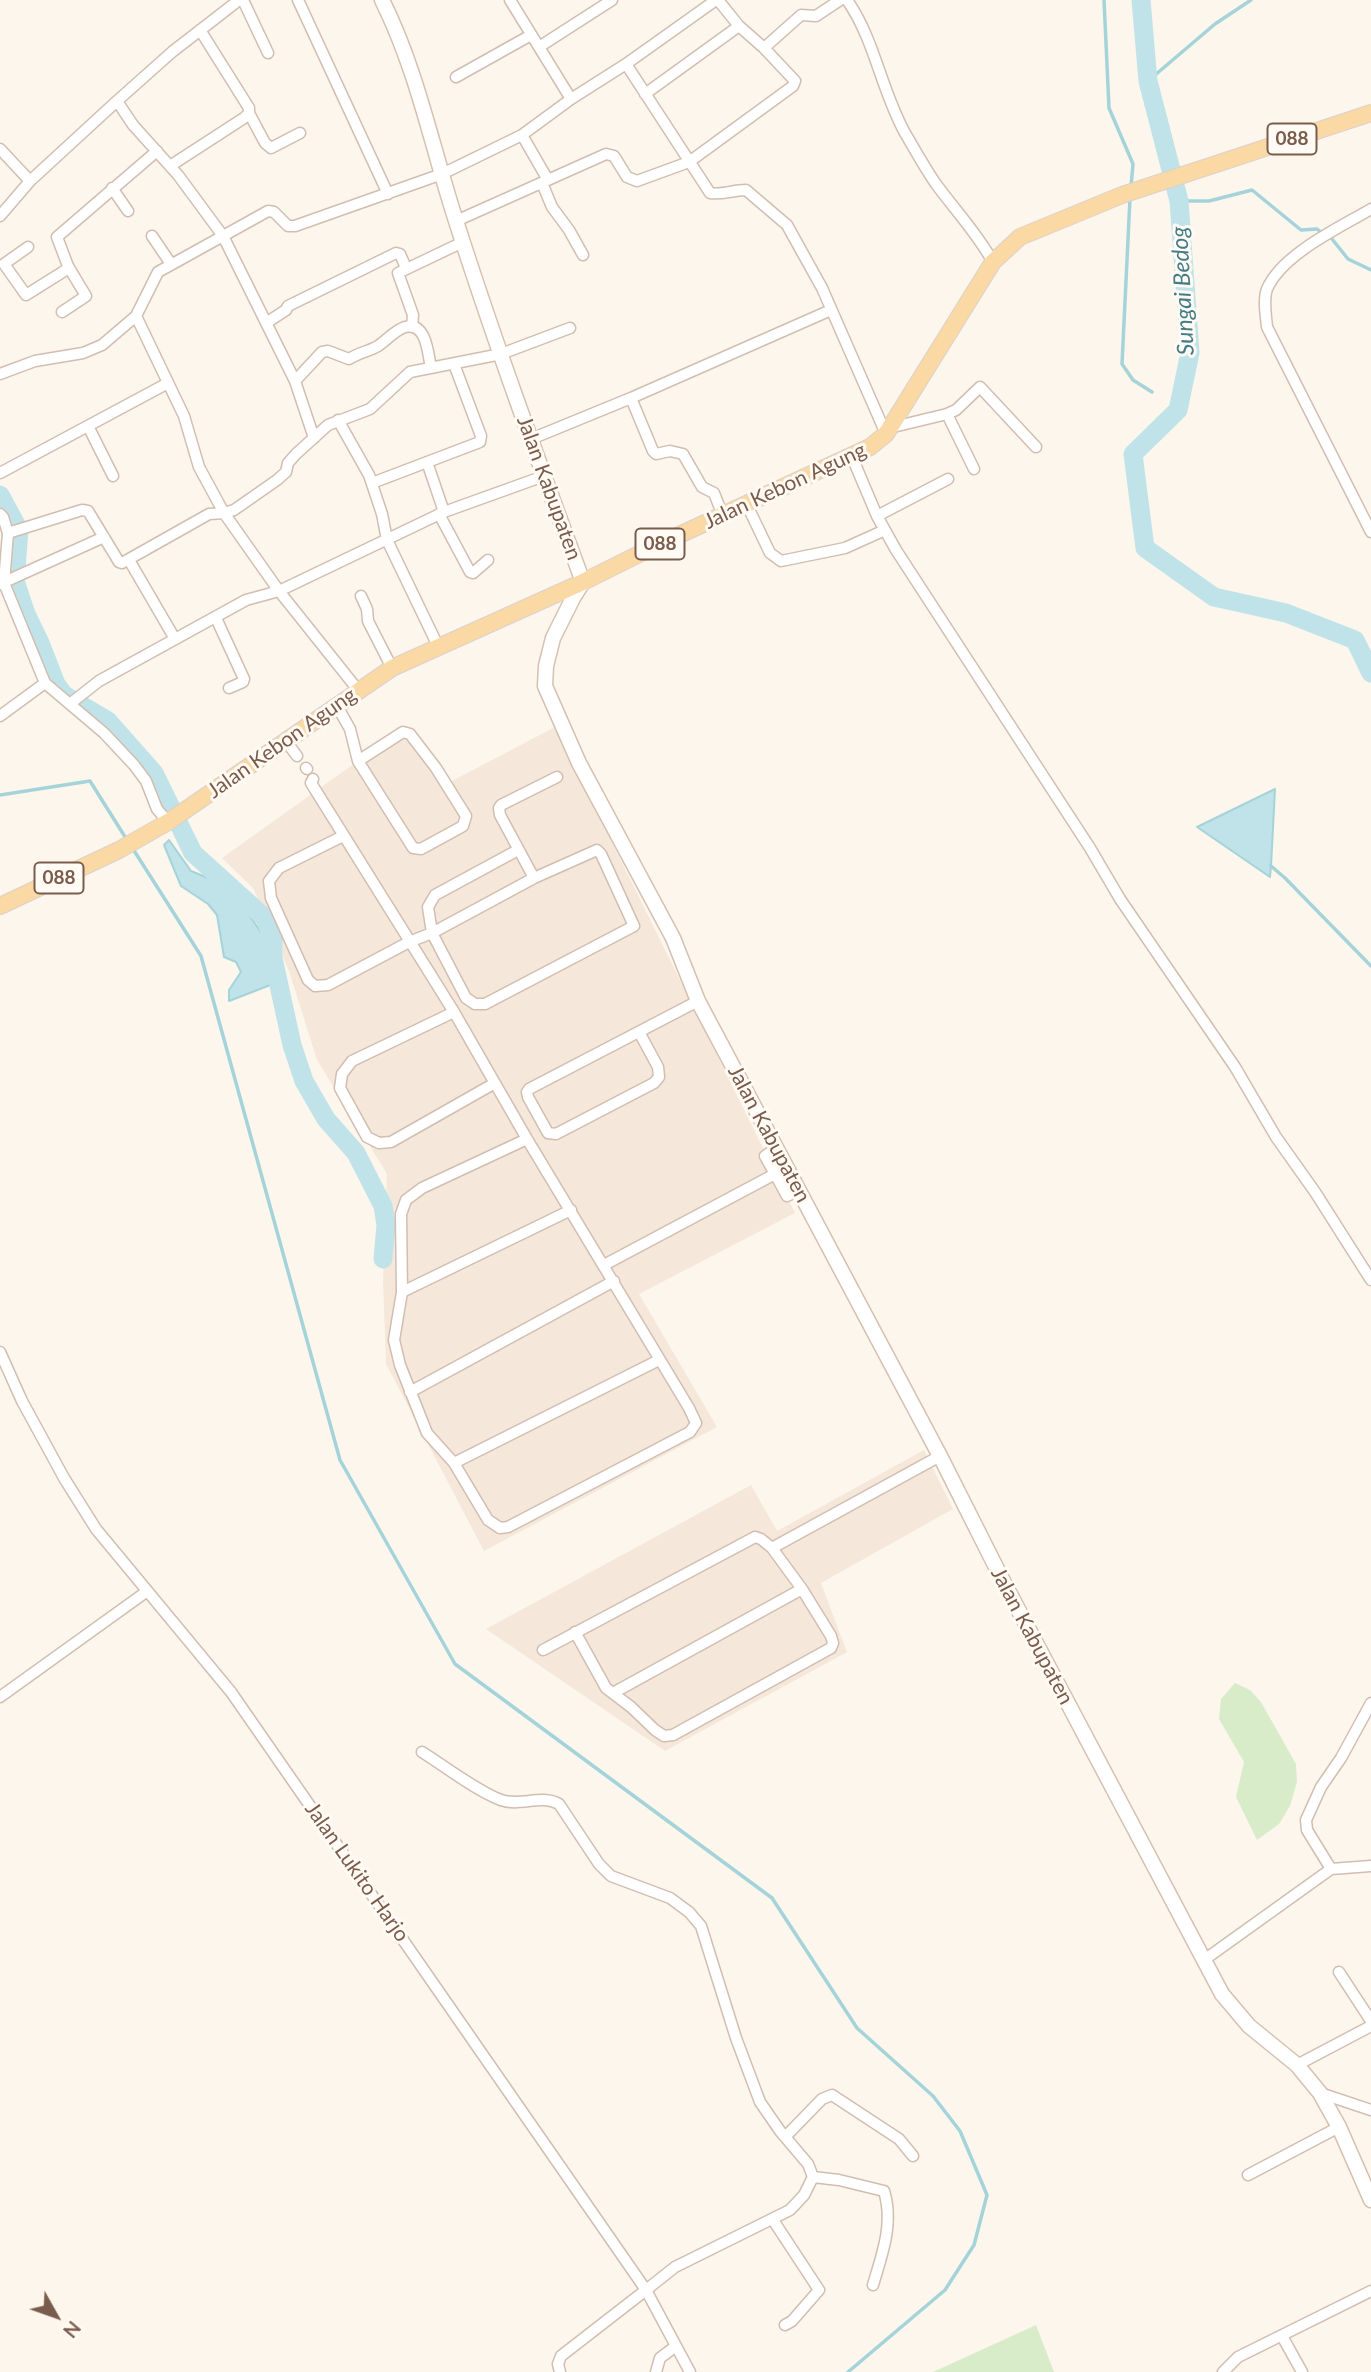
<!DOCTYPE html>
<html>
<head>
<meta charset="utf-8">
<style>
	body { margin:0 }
	#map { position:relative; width:1371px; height:2372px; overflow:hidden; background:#fdf6ec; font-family:Lato,sans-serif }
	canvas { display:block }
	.north { position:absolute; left:21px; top:2281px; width:70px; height:70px; -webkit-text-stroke:5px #fffaf3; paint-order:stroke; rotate:130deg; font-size:19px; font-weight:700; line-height:28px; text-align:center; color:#7a5c4d }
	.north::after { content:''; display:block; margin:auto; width:24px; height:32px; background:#7a5c4d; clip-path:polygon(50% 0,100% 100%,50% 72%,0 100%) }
</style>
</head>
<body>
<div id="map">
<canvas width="1371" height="2372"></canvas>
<div class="north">N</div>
</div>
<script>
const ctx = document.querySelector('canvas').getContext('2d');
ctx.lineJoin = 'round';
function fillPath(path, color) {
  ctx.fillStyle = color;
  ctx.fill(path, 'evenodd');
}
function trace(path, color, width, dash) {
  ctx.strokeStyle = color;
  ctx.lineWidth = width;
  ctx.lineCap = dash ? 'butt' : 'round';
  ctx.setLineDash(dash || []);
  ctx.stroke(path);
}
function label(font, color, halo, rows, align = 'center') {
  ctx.font = font + ' Lato,sans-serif';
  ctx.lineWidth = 6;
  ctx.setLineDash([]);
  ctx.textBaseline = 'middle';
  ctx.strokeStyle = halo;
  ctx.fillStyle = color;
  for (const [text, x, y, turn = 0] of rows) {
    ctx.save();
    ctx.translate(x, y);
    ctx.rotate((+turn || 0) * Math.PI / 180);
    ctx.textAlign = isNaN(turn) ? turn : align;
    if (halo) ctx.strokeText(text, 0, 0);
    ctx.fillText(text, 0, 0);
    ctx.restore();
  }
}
fillPath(new Path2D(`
	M407 726 452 781 555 727 795 1213 639 1294 717 1427 484 1551 386 1364 383 1281 387 1174 317 1060 289 971 253 888 222 858Z
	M924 1450 953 1509 821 1583 847 1652 665 1751 486 1629 751 1485 777 1531Z`), '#f5e8da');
fillPath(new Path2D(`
	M1235 1683 1250 1690 1261 1702 1296 1764 1297 1782 1290 1806 1279 1824 1257 1840 1236 1797 1244 1762 1219 1719 1221 1699Z
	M1036 2325 1054 2372H933Z`), '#d8ecc9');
const water = new Path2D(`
	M1275 789 1271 866 1270 877 1197 827Z
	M169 840 191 871 213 880 247 912 267 941 273 984 229 1001V990L241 972 236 962 224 957 217 915 208 904 181 886 164 845Z`);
fillPath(water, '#bfe3e8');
trace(water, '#a5d3da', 2);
trace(new Path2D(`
	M1104 0 1109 108 1133 164 1131 187
	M1148 81 1215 24 1251 0
	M1130 198 1122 364 1133 380 1152 392
	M1179 201H1209L1252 190 1301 230 1317 229 1322 233
	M1332 239 1348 259 1371 270
	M0 795 90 781 127 840
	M133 849 201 956 340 1460 455 1664 772 1898 857 2028 933 2096 960 2131 987 2195 974 2245 945 2290 848 2372
	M1271 866 1285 878 1371 966`), '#a5d3da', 3.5);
trace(new Path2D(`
	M1141 0 1148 81 1179 201 1190 353 1178 410 1133 454 1145 548 1214 597 1286 613 1355 640 1371 673
	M0 495 19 530 15 581 26 614 40 643 56 684 64 695 108 721 154 773 193 853 265 918 273 939V958L292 1045 304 1081 326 1119 356 1153 383 1206 386 1225 383 1259`), '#bfe3e8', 19);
const minor = new Path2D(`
	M239 0 172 52 117 101 133 125 178 175 223 236 268 211 274 212 288 226H295L442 174 522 135
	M243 0 268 53
	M298 0 388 194
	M510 0 571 99 626 64 710 193C722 195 733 190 746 190L787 225 822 288 886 434
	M847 0C875 40 881 90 905 133 915 150 925 168 936 184 955 210 977 233 993 262
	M539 47 612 0
	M764 48 801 15 816 16 840 0
	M626 64 716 0
	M456 77 531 35
	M645 94 739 26
	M249 113 265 143 271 148 300 133
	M0 149 30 181
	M170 166 244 118 249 113V108L200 30
	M548 180 522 135 571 99
	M542 183 552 207 569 230 583 255
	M112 188 128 211
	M1371 209C1339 228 1282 254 1267 289 1263 300 1266 316 1267 327L1371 532
	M0 216 30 181 117 101
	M456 221 606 154 614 156 627 177 637 181 689 162 793 86 795 81 764 48 739 26 718 0
	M152 236 171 264
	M28 247 4 264 26 295 69 268
	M62 312 86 296 68 266 57 237 157 151
	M136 316 184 416 199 467 224 513 279 591 358 690
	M266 323 286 310 288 306 396 253 400 254 406 268
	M412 327 413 315 398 273 463 242
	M0 374 35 361 83 353 102 345 136 316 158 272 223 236 295 381 314 438
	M295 381 322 352 328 351 349 359C360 352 370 351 378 346 387 340 395 330 405 327 427 321 428 355 431 368
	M631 398 653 451 656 454 670 451 683 454 702 487 714 493 723 516
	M947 414 974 469
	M338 420 369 475 382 514 387 540 438 646
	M88 426 113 476
	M889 428 947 414 956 410 980 387 1036 447
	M531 439 631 398 831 310
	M852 457 877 516 896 550 1090 848 1120 899 1235 1067 1276 1137 1315 1192 1371 1280
	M427 462 444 512
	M0 473 168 383
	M372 483 480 442 481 436 454 364
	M747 505 770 553 781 561 845 548 885 530
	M0 514 3 517 8 533 4 583 45 683 104 733 134 765 146 781 157 809 168 822
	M439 514 470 572 473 573 488 560
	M877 516 948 479
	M8 533 82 510 88 511 119 562 122 563 209 514 224 513 234 510 277 480 286 472 288 463 296 454 328 425 370 409 410 372 501 354 570 328
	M129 560 175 639
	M0 584 104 537
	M361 596 367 609 368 621 392 668
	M216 618 244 679 243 682 229 688
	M71 703 99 681 246 600 279 591 444 512 544 476
	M337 706 350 729 358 761 413 848 421 849 463 826 466 816 436 768 410 734 403 732 358 761
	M0 716 45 683
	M286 741 297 756
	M306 768 307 769
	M313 779 311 783 454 1012 527 1139 689 1408 696 1423 690 1432 508 1527 500 1528 488 1520 454 1463 427 1433 400 1365 394 1340 402 1292 401 1214 406 1200 422 1188 527 1139
	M343 836 279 868 269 881 271 898 308 980 315 986 328 985 409 942 432 933 428 907 435 895 518 850
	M597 850 601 854 634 926 485 1004H475L466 998 432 933 534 878Z
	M534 878 500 815 499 808 501 805 557 777
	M454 1012 352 1061 342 1074 340 1088 367 1137 379 1143 391 1142 495 1083
	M639 1032 658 1067 659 1077 654 1083 556 1134 548 1133 528 1097 527 1092 529 1089 698 1001
	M775 1174 787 1196 799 1190
	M604 1265 775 1174 765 1156 776 1148
	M402 1292 571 1210
	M0 1352 22 1401 64 1478 96 1529 231 1692 646 2290 561 2356 558 2364 560 2372
	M410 1392 614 1281
	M454 1463 659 1360
	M575 1632 606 1688 631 1707 655 1730 664 1736 673 1735 831 1648 833 1643 831 1636 802 1589 772 1548
	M543 1650 755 1537 761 1539 772 1548 940 1456
	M613 1693 802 1589
	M0 1697 146 1592
	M422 1752C443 1765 478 1792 501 1800 520 1807 541 1794 559 1804L599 1864 611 1876 670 1898 689 1912 701 1926 736 2038 760 2102 780 2131 808 2164 813 2177 804 2195 790 2210 675 2267 646 2290 690 2372
	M1331 1869 1307 1830 1306 1820 1321 1787 1341 1758 1371 1703
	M1331 1869 1371 1866
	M1204 1960 1331 1869
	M1339 1972 1371 2021
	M1297 2065 1371 2026
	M1320 2093 1371 2110
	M786 2136 822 2099 832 2095 899 2139 913 2156
	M1248 2175 1339 2127
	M813 2177 839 2180 884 2191C894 2224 882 2254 873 2285
	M773 2220 819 2290 792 2321 785 2325
	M1282 2336 1302 2372
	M656 2372 660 2358 676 2346
	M1223 2372 1238 2357 1371 2291`);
const secondary = new Path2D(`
	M382 0C417 70 432 147 456 221 495 343 539 463 583 582L573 598 553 638 546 666 545 686 579 763 673 938 698 1001 940 1456 1002 1579 1222 1994 1249 2026 1297 2065 1320 2093 1339 2127 1371 2200`);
const primary = new Path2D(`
	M0 906 119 850 168 822 392 668 583 582 651 548 870 447 886 434 993 262 1020 237 1122 195 1371 113`);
trace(minor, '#d1beb0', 13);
trace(secondary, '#d6c0b0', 17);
trace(primary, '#dad1cd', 18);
trace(minor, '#fff', 10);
trace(secondary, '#fff', 14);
trace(primary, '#fbd9a5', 16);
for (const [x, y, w] of [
	[1292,139,49],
	[660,544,49],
	[59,878,49]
]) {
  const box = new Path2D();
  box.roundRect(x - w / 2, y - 15.5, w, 31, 5);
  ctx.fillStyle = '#fffaf3';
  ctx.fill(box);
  trace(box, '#7a5c4d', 2);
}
label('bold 19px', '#7a5c4d', null, [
	["088",1292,139],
	["088",660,544],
	["088",59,878]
]);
label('21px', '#7a5c4d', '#fffaf3', [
	["Jalan Kebon Agung",785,486,-25],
	["Jalan Kabupaten",549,488,70],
	["Jalan Kebon Agung",282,743,-35],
	["Jalan Kabupaten",769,1134,62],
	["Jalan Kabupaten",1032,1636,62],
	["Jalan Lukito Harjo",357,1872,55]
]);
label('italic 23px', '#437c86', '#fffaf3', [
	["Sungai Bedog",1183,291,-93]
]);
</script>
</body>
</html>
